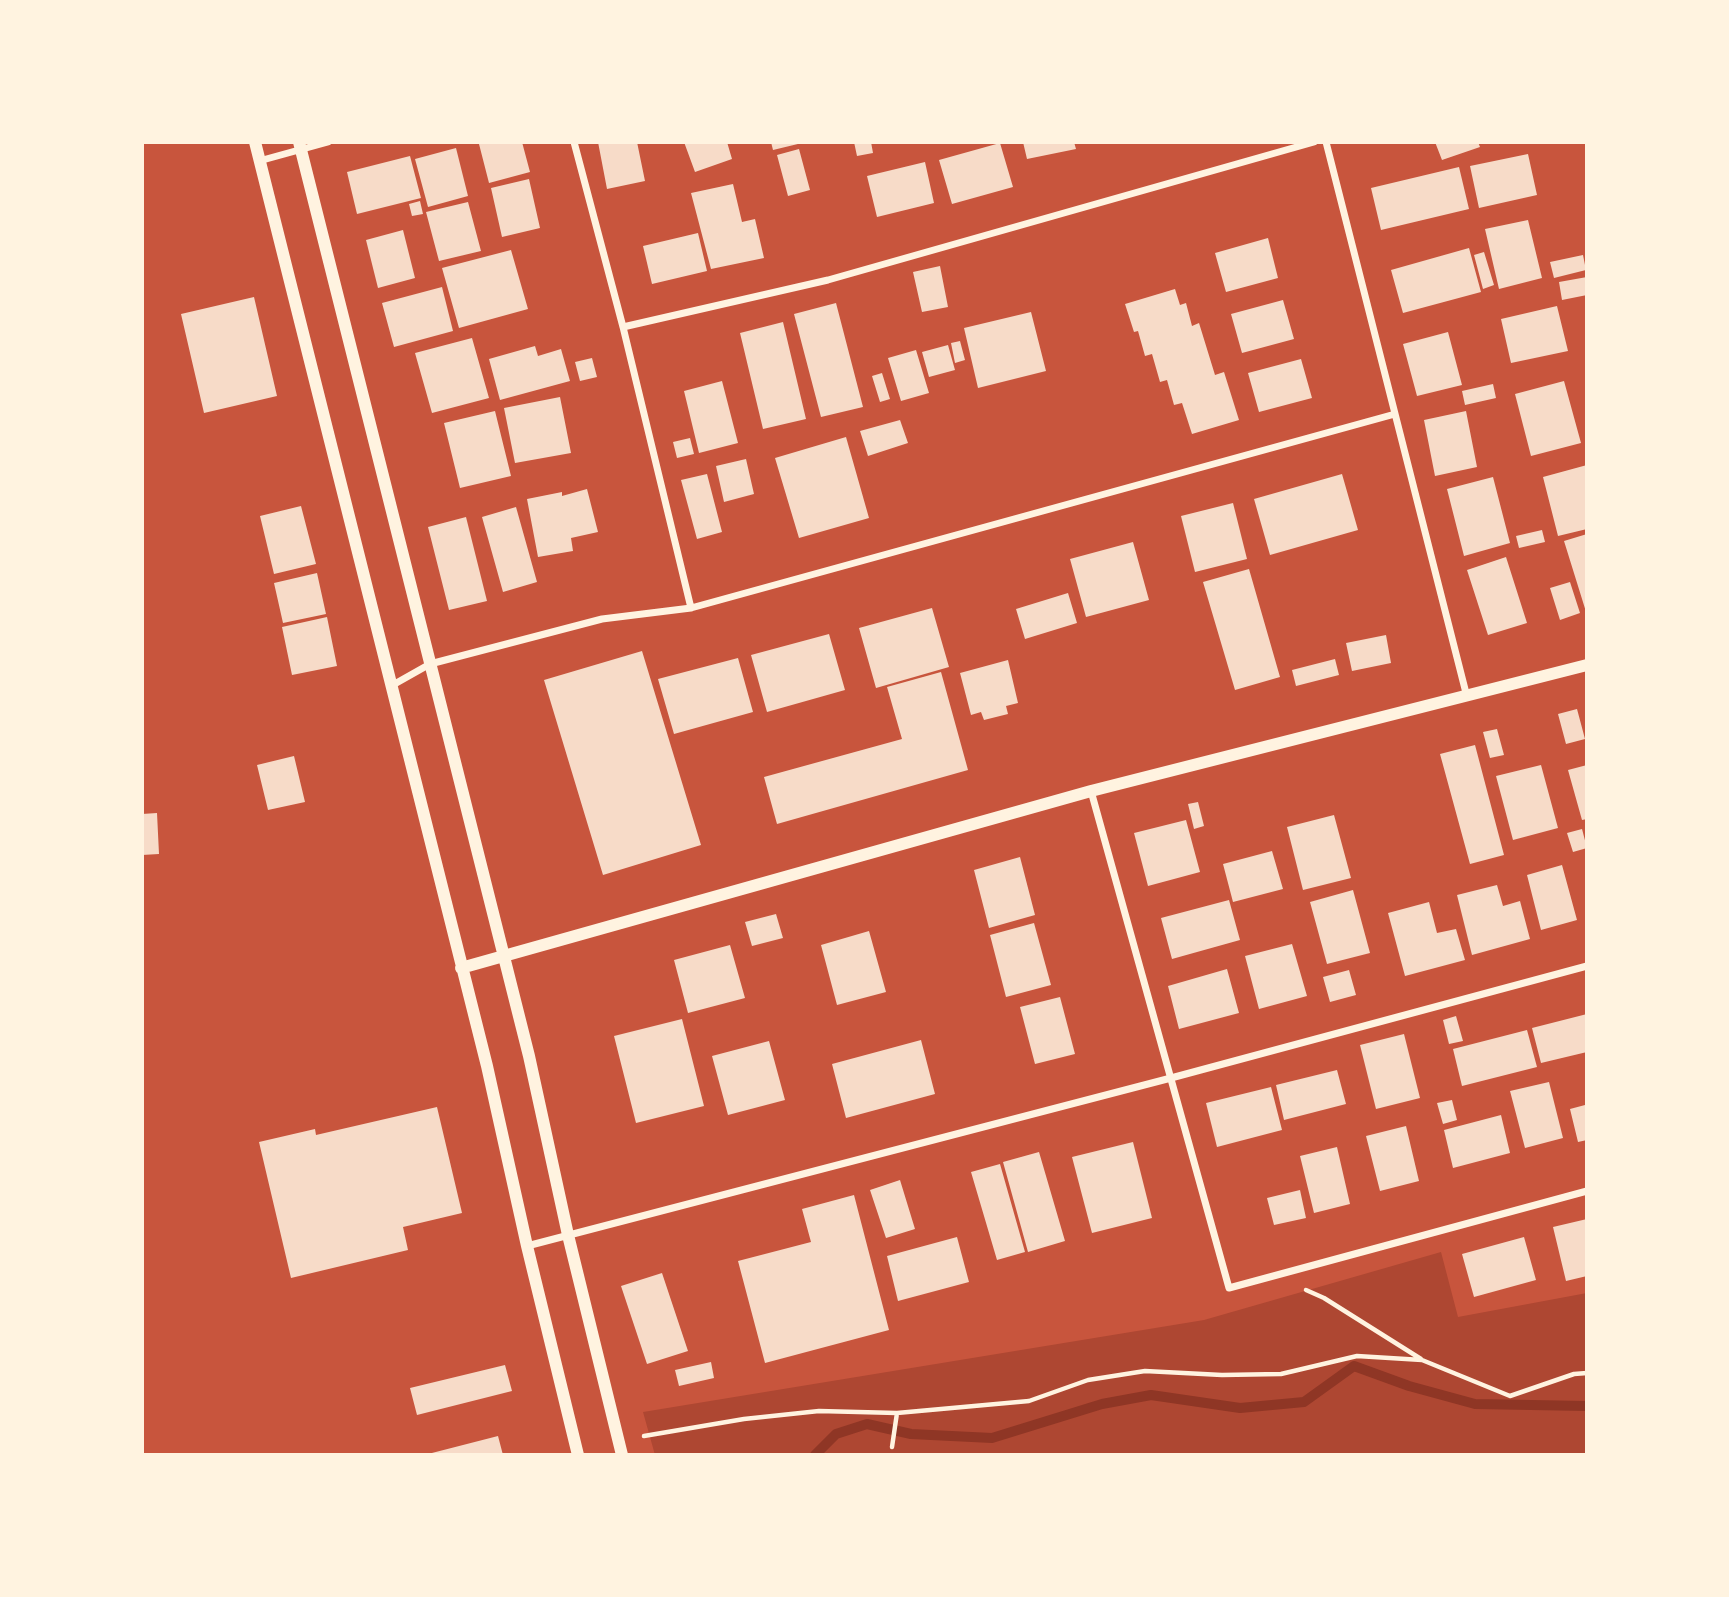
<!DOCTYPE html>
<html>
<head>
<meta charset="utf-8">
<style>
	body { margin:0 }
	#map { position:relative; width:1729px; height:1597px; overflow:hidden; background:#c8553d; font-family:"Source Sans 3",sans-serif }
	canvas { display:block }
	.frame { position:absolute; inset:0; border:144px solid #fff3e0; pointer-events:none }
</style>
</head>
<body>
<div id="map">
<canvas width="1729" height="1597"></canvas>
<div class="frame"></div>
</div>
<script>
const ctx = document.querySelector('canvas').getContext('2d');
ctx.lineJoin = 'round';
function fillPath(path, color) {
  ctx.fillStyle = color;
  ctx.fill(path, 'evenodd');
}
function trace(path, color, width, dash) {
  ctx.strokeStyle = color;
  ctx.lineWidth = width;
  ctx.lineCap = dash ? 'butt' : 'round';
  ctx.setLineDash(dash || []);
  ctx.stroke(path);
}
fillPath(new Path2D(`
	M1441 1252 1458 1317 1587 1293V1455H655L643 1412 1204 1320Z`), '#ae4732');
trace(new Path2D(`
	M815 1455 836 1434 867 1424 911 1434 992 1438 1102 1404 1151 1395 1240 1408 1304 1402 1354 1366 1409 1386 1475 1404 1587 1406`), '#8f3625', 10);
fillPath(new Path2D(`
	M487 142H522L530 172 489 183 479 144Z
	M598 142H637L645 181 607 189Z
	M684 142H727L732 159 695 172Z
	M771 142H802V143L773 150Z
	M854 142H871L873 153 857 156Z
	M1023 142H1074L1076 149 1027 159Z
	M1435 142H1478L1480 147 1442 160Z
	M1000 143 1013 187 952 204 939 160Z
	M456 148 468 196 428 207 415 159Z
	M799 149 810 190 788 196 777 155Z
	M1528 154 1537 195 1479 208 1470 166Z
	M410 156 421 198 357 214 347 172Z
	M925 162 934 203 877 217 867 176Z
	M1459 167 1469 209 1381 230 1371 188Z
	M529 179 540 228 502 237 491 188Z
	M733 184 742 222 755 219 764 258 711 269 691 193Z
	M420 201 423 214 412 216 409 204Z
	M468 202 481 251 439 261 426 212Z
	M1528 220 1542 278 1499 289 1485 229Z
	M403 230 415 278 378 288 366 240Z
	M698 233 707 271 652 284 643 246Z
	M1268 238 1278 278 1226 292 1215 253Z
	M1469 248 1481 292 1403 313 1391 270Z
	M511 250 528 309 459 328 442 268Z
	M1484 252 1494 285 1483 289 1474 255Z
	M1583 255 1586 270 1554 278 1550 262Z
	M940 266 948 307 922 312 913 272Z
	M1587 277V295L1562 300 1559 282Z
	M442 287 453 331 394 347 382 303Z
	M1175 289 1180 305 1186 303 1192 326 1199 323 1215 375 1224 372 1239 420 1192 434 1182 403 1174 405 1167 380 1160 382 1152 354 1145 356 1138 331 1134 332 1125 304Z
	M254 297 277 396 204 413 181 314Z
	M1283 300 1294 339 1242 353 1231 314Z
	M836 303 863 407 821 417 794 314Z
	M1557 306 1568 351 1511 363 1501 319Z
	M1031 312 1046 371 978 388 964 328Z
	M783 322 806 419 763 429 740 333Z
	M1448 332 1462 385 1417 396 1403 344Z
	M472 338 489 398 432 413 415 353Z
	M960 341 965 360 955 363 951 343Z
	M948 345 955 370 929 377 922 352Z
	M535 346 538 356 561 349 570 381 500 400 489 359Z
	M916 350 929 393 901 401 888 358Z
	M592 358 597 377 580 381 575 362Z
	M1301 359 1312 398 1259 412 1248 373Z
	M882 373 890 399 880 402 872 376Z
	M722 381 738 443 699 453 684 391Z
	M1564 381 1581 443 1531 456 1515 394Z
	M1493 384 1496 398 1465 405 1462 391Z
	M560 397 571 453 515 463 504 408Z
	M495 411 511 476 460 488 444 423Z
	M1466 411 1477 467 1435 476 1424 420Z
	M900 420 908 443 868 456 860 431Z
	M846 437 869 518 799 538 775 458Z
	M690 438 694 454 677 458 673 442Z
	M746 459 754 494 724 502 716 466Z
	M1587 465V529L1558 536 1543 477Z
	M707 474 722 532 697 539 681 480Z
	M1342 474 1358 530 1270 555 1254 499Z
	M1493 477 1510 543 1464 556 1447 489Z
	M587 489 598 532 571 538 573 551 538 557 527 499 562 492V496Z
	M1233 503 1247 559 1195 572 1181 516Z
	M301 506 316 564 274 574 260 516Z
	M516 507 537 582 503 592 482 517Z
	M466 517 487 601 449 610 428 527Z
	M1542 530 1545 542 1519 548 1516 536Z
	M1587 534V615L1564 541Z
	M1133 542 1149 600 1086 617 1070 559Z
	M1506 557 1527 623 1488 635 1467 570Z
	M1249 569 1280 677 1235 690 1203 582Z
	M317 573 326 614 283 623 274 583Z
	M1570 582 1580 613 1560 620 1550 588Z
	M1068 593 1077 623 1025 639 1016 609Z
	M932 608 949 667 876 688 859 628Z
	M327 617 337 666 292 675 282 627Z
	M829 634 845 690 767 712 751 655Z
	M1386 635 1391 663 1352 671 1346 643Z
	M642 651 701 845 603 875 544 680Z
	M738 658 753 712 674 734 658 679Z
	M1335 659 1339 675 1296 686 1292 670Z
	M1008 660 1018 703 1006 706 1008 714 984 720 981 712 971 715 960 673Z
	M941 672 968 770 777 824 764 777 902 739 887 687Z
	M1577 709 1585 739 1566 744 1558 714Z
	M1497 729 1504 755 1490 758 1483 732Z
	M1475 745 1504 855 1470 864 1440 754Z
	M294 756 305 802 268 810 257 765Z
	M1541 765 1558 828 1513 840 1496 776Z
	M1587 765V819L1582 820 1568 770Z
	M1198 802 1204 826 1194 829 1188 804Z
	M157 813 159 854 142 855V814Z
	M1334 815 1351 878 1303 890 1287 827Z
	M1186 820 1200 872 1148 886 1134 833Z
	M1582 829 1587 848 1573 852 1567 833Z
	M1272 851 1283 889 1233 902 1223 864Z
	M1020 857 1035 915 989 928 974 870Z
	M1562 865 1577 920 1541 930 1527 875Z
	M1497 885 1503 906 1520 901 1530 939 1472 955 1457 895Z
	M1353 890 1370 953 1327 964 1310 902Z
	M1229 900 1240 940 1172 959 1161 918Z
	M1429 902 1437 933 1456 929 1465 960 1405 976 1388 913Z
	M776 914 783 938 752 946 745 922Z
	M1034 923 1051 985 1006 997 990 935Z
	M869 931 886 992 837 1005 821 945Z
	M1292 944 1307 996 1259 1009 1245 956Z
	M730 945 745 998 688 1013 674 960Z
	M1227 969 1239 1013 1179 1029 1168 986Z
	M1349 970 1356 995 1330 1002 1323 977Z
	M1060 997 1075 1054 1035 1064 1020 1007Z
	M1587 1014V1052L1541 1063 1532 1028Z
	M1456 1016 1463 1041 1449 1044 1443 1020Z
	M682 1019 704 1106 636 1123 614 1036Z
	M1527 1030 1537 1067 1462 1086 1453 1049Z
	M1404 1034 1420 1098 1376 1109 1360 1045Z
	M921 1040 935 1094 846 1118 832 1064Z
	M769 1041 785 1100 728 1115 712 1056Z
	M1337 1070 1346 1104 1284 1120 1276 1085Z
	M1549 1082 1563 1138 1525 1148 1510 1091Z
	M1271 1087 1282 1130 1217 1147 1206 1103Z
	M1452 1100 1457 1120 1443 1124 1437 1103Z
	M1585 1105 1587 1140 1578 1142 1570 1109Z
	M437 1107 462 1213 403 1227 408 1250 291 1278 259 1142 315 1129 316 1135Z
	M1501 1115 1510 1153 1453 1168 1444 1130Z
	M1406 1126 1419 1181 1380 1191 1366 1136Z
	M1133 1142 1152 1218 1092 1233 1072 1157Z
	M1337 1147 1350 1204 1314 1213 1300 1156Z
	M1039 1152 1065 1241 1028 1252 1003 1162Z
	M1000 1164 1025 1252 997 1260 971 1172Z
	M900 1180 915 1229 886 1238 870 1190Z
	M1300 1190 1306 1218 1274 1225 1267 1198Z
	M854 1195 889 1330 765 1363 738 1261 811 1242 802 1209Z
	M1587 1219V1276L1566 1281 1553 1227Z
	M957 1237 969 1282 898 1301 887 1256Z
	M1524 1237 1536 1280 1474 1297 1462 1254Z
	M662 1273 688 1351 647 1364 621 1286Z
	M711 1362 714 1378 679 1386 675 1370Z
	M505 1365 512 1391 417 1415 410 1388Z
	M498 1436 503 1455H428V1454Z`), '#f7dbc8');
trace(new Path2D(`
	M1306 1290 1324 1298 1421 1359
	M644 1436 744 1419 819 1411 897 1413 1029 1401 1088 1380 1145 1371 1222 1375 1281 1374 1357 1356 1422 1360 1510 1396 1574 1374 1587 1373
	M892 1447 897 1413`), '#fff3e0', 4.5);
trace(new Path2D(`
	M574 142 623 327 828 280 1314 142
	M1326 142 1467 697
	M259 161 328 142
	M623 327 691 608
	M391 686 430 664 602 619 691 608 1395 414
	M1091 791 1229 1288 1587 1191
	M527 1246 1171 1078 1587 966`), '#fff3e0', 7);
trace(new Path2D(`
	M255 142 487 1066 527 1246 578 1455
	M299 142 529 1056 568 1235 622 1455
	M461 968 1091 791 1587 665`), '#fff3e0', 12);
</script>
</body>
</html>
